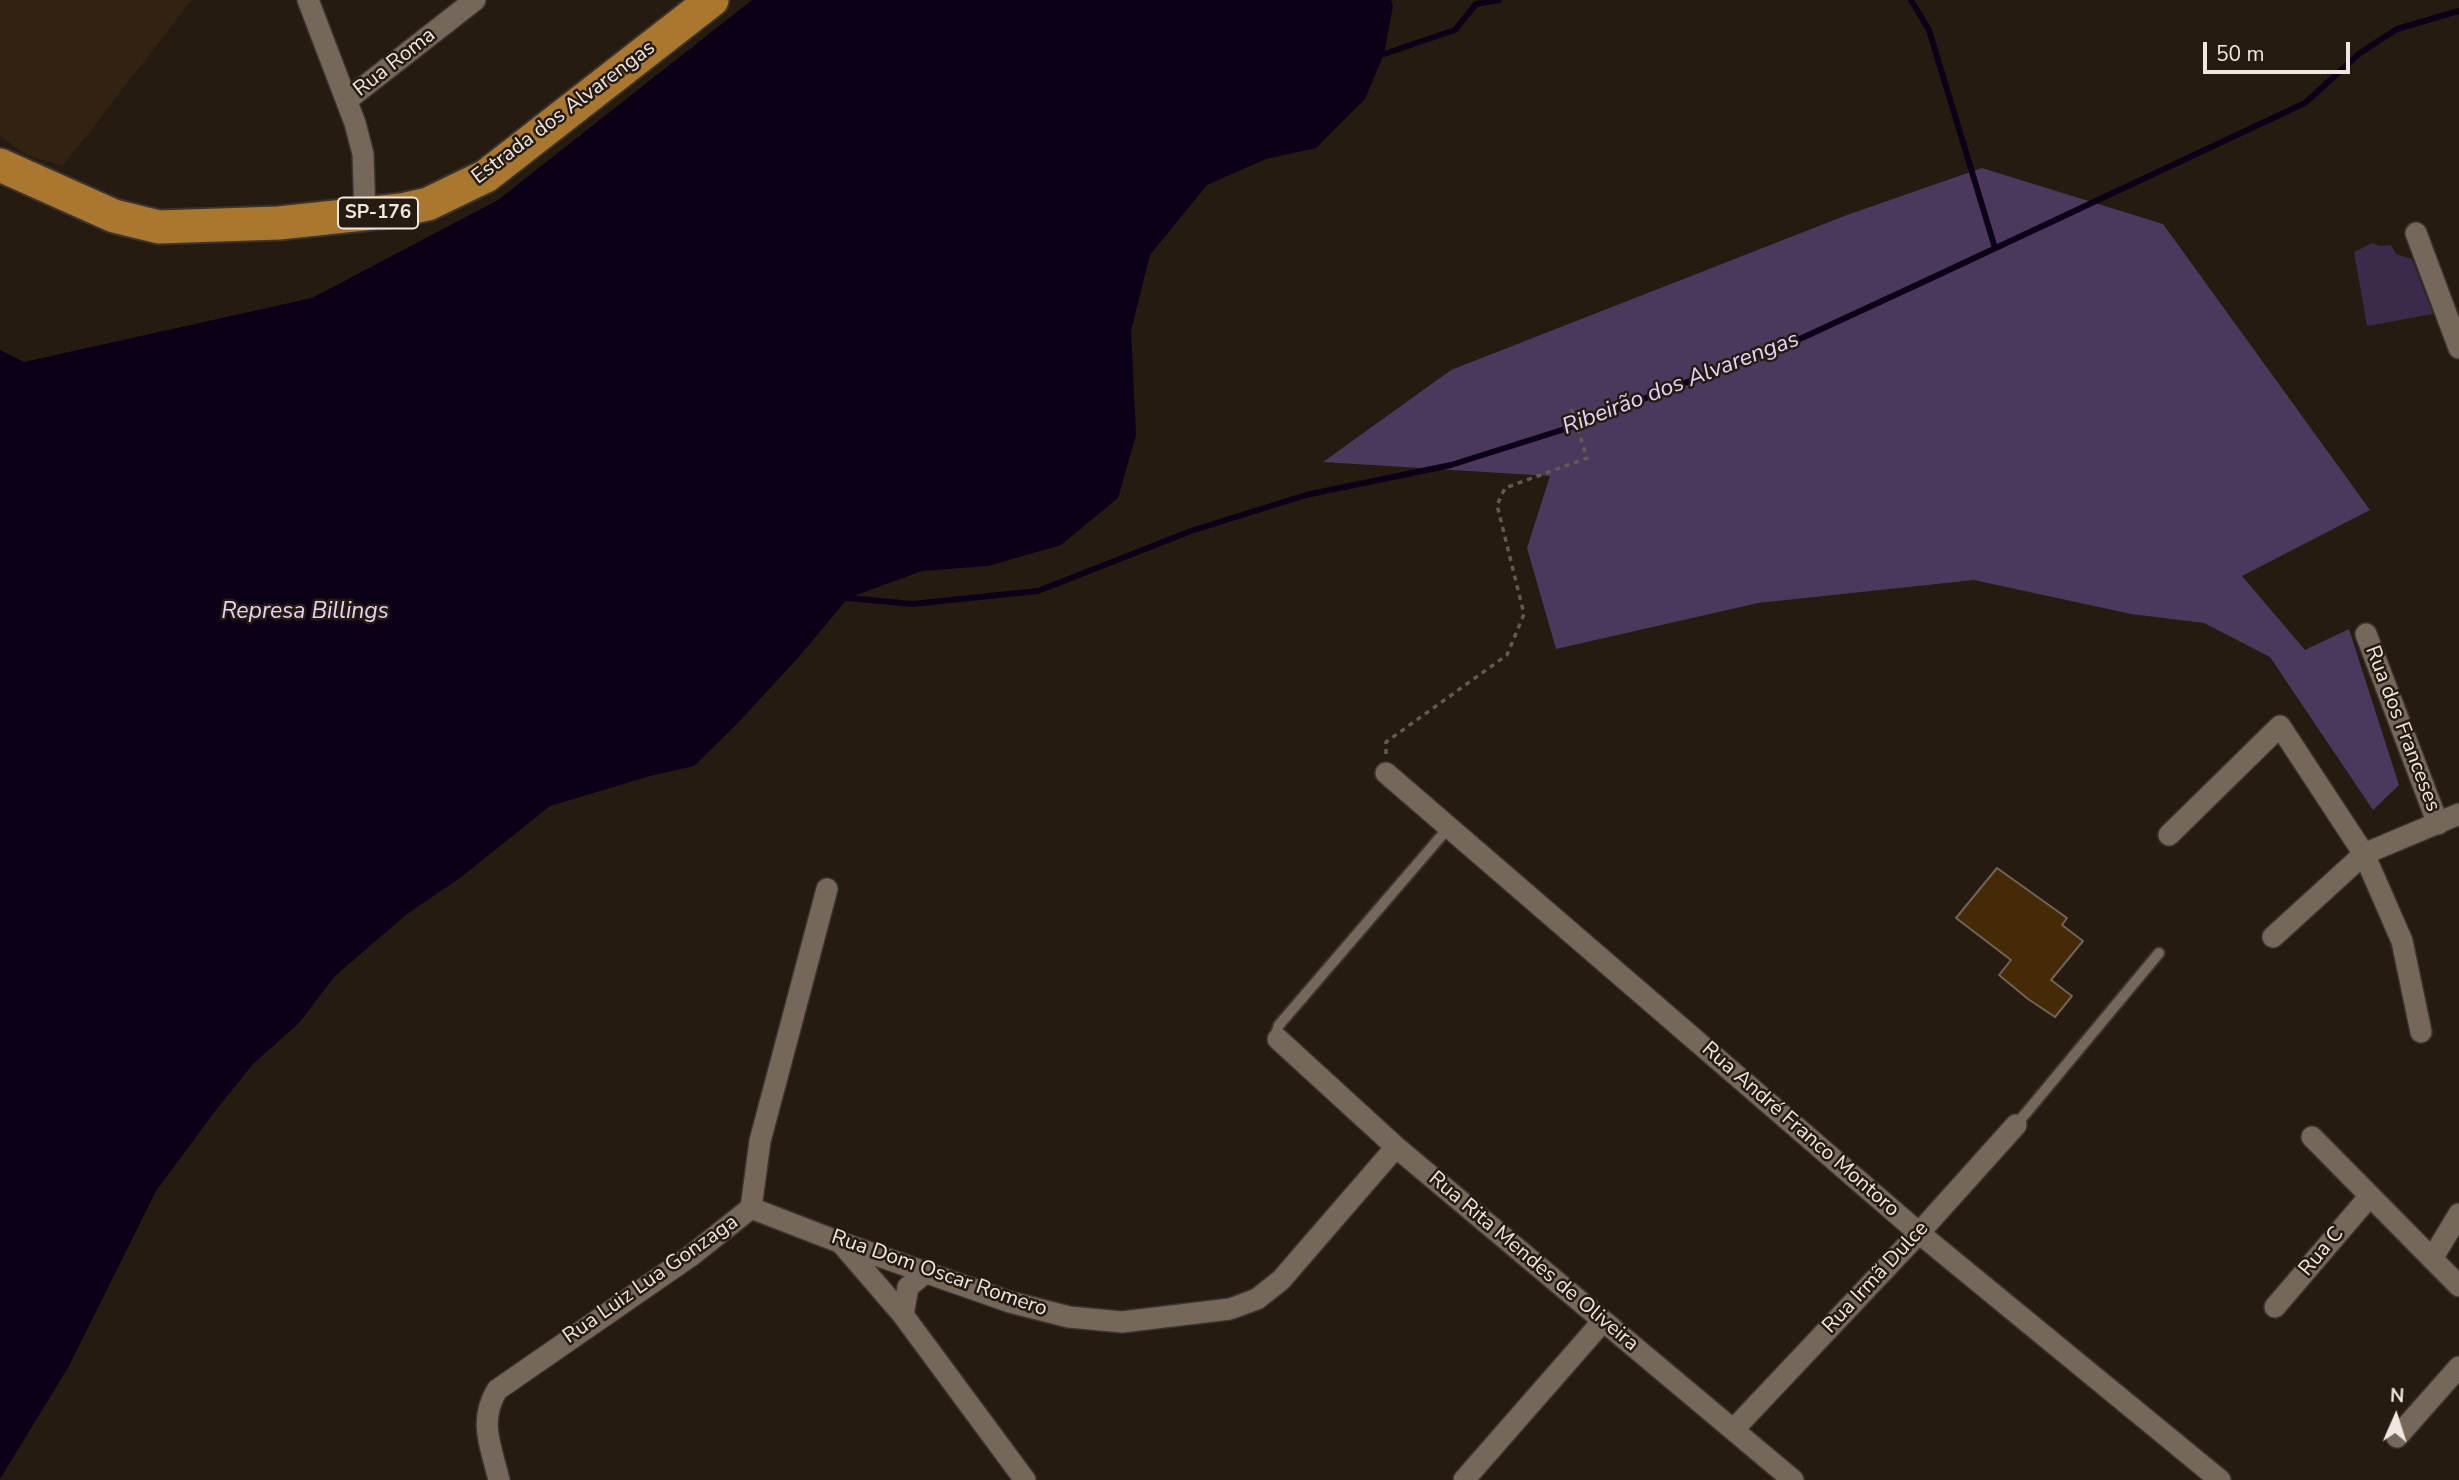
<!DOCTYPE html>
<html>
<head>
<meta charset="utf-8">
<style>
	body { margin:0 }
	#map { position:relative; width:2459px; height:1480px; overflow:hidden; background:#261b10; font-family:"Nunito Sans",sans-serif }
	canvas { display:block }
	.north { position:absolute; left:2361px; top:1382px; width:70px; height:70px; -webkit-text-stroke:5px #261b10; paint-order:stroke; rotate:3deg; font-size:19px; font-weight:700; line-height:28px; text-align:center; color:#efe7e0 }
	.north::after { content:''; display:block; margin:auto; width:24px; height:32px; background:#efe7e0; clip-path:polygon(50% 0,100% 100%,50% 72%,0 100%) }
	.scale { position:absolute; left:2203px; top:42px; width:147px; height:32px; box-sizing:border-box; border:4px solid #efe7e0; border-top:0; padding-left:9px; font-size:21px; line-height:24px; white-space:nowrap; color:#efe7e0; -webkit-text-stroke:5px #261b10; paint-order:stroke }
</style>
</head>
<body>
<div id="map">
<canvas width="2459" height="1480"></canvas>
<div class="north">N</div>
<div class="scale">50 m</div>
</div>
<script>
const ctx = document.querySelector('canvas').getContext('2d');
ctx.lineJoin = 'round';
function fillPath(path, color) {
  ctx.fillStyle = color;
  ctx.fill(path, 'evenodd');
}
function trace(path, color, width, dash) {
  ctx.strokeStyle = color;
  ctx.lineWidth = width;
  ctx.lineCap = dash ? 'butt' : 'round';
  ctx.setLineDash(dash || []);
  ctx.stroke(path);
}
function label(font, color, halo, rows, align = 'center') {
  ctx.font = font + ' "Nunito Sans",sans-serif';
  ctx.lineWidth = 5;
  ctx.setLineDash([]);
  ctx.textBaseline = 'middle';
  ctx.strokeStyle = halo;
  ctx.fillStyle = color;
  for (const [text, x, y, turn = 0] of rows) {
    ctx.save();
    ctx.translate(x, y);
    ctx.rotate((+turn || 0) * Math.PI / 180);
    ctx.textAlign = isNaN(turn) ? turn : align;
    if (halo) ctx.strokeText(text, 0, 0);
    ctx.fillText(text, 0, 0);
    ctx.restore();
  }
}
fillPath(new Path2D(`
	M0 0H192L63 166 26 155 0 136Z`), '#312211');
fillPath(new Path2D(`
	M2372 243 2381 246 2391 245 2396 254 2412 259 2433 314 2367 326 2354 252Z`), '#3a2b4b');
fillPath(new Path2D(`
	M1982 168 2163 224 2370 510 2242 576 2305 650 2349 629 2399 785 2373 810 2270 657 2204 623 2131 614 1974 580 1758 603 1556 649 1527 548 1550 476 1323 462 1451 370 1847 215Z`), '#4a395c');
fillPath(new Path2D(`
	M752 0H1391L1393 6 1384 54 1365 99 1316 148 1266 159 1207 185 1150 255 1131 331 1136 435 1118 498 1061 545 988 566 922 571 848 598 798 658 735 726 694 766 650 776 550 806 460 878 407 914 335 976 299 1023 253 1064 216 1110 156 1191 69 1366 0 1479V350L24 362 312 298 498 200Z`), '#0c0019');
trace(new Path2D(`
	M1911 0 1929 30 1995 248
	M1384 54 1455 30 1476 4 1499 0
	M848 598 912 604 1038 591 1191 531 1306 495 1451 465 1565 429 1802 338 1936 276 2305 103 2360 53 2397 29 2459 11`), '#0c0019', 6);
const building = new Path2D(`
	M1997 868 2067 918 2062 925 2083 941 2051 980 2072 996 2055 1017 2028 999 1999 975 2011 960 1956 918Z`);
fillPath(building, '#452a07');
trace(building, '#716457', 2);
const lane = new Path2D(`
	M1278 1039 1276 1034 1279 1025 1449 827
	M2016 1125 2159 953`);
const street = new Path2D(`
	M308 0 355 123 363 154 365 215
	M347 100 475 0
	M2416 233 2459 348
	M2366 634 2438 824
	M1386 773 1919 1233 2220 1480
	M2169 835 2280 726 2364 854 2402 941 2421 1032
	M2273 937 2364 854 2459 814
	M1278 1039 1396 1147 1793 1480
	M2312 1137 2459 1286
	M751 1208 839 1242 1010 1302 1069 1317 1122 1322 1230 1309 1257 1299 1281 1280 1396 1147
	M841 1243 903 1315 1025 1480
	M2432 1259 2459 1214
	M2275 1307 2369 1197
	M903 1315 908 1287 925 1273
	M1734 1429 1919 1233 2016 1125
	M2397 1437 2459 1367
	M499 1480C491 1446 478 1422 497 1390L692 1255 751 1208 760 1141 827 889
	M1464 1480 1603 1321`);
const primary = new Path2D(`
	M0 165 114 216 159 227 279 223 401 210 428 204 486 176 712 0`);
trace(lane, '#3b332e', 14);
trace(street, '#3b332e', 24);
trace(primary, '#3b332e', 37);
trace(new Path2D(`
	M1386 754V742L1507 655 1524 614 1497 505 1505 488 1587 458 1570 405`), '#635950', 3.5, [5, 5]);
trace(lane, '#75685b', 10);
trace(street, '#75685b', 21);
trace(primary, '#aa772f', 33);
for (const [x, y, w] of [
	[378,213,80]
]) {
  const box = new Path2D();
  box.roundRect(x - w / 2, y - 15.5, w, 31, 5);
  ctx.fillStyle = '#261b10';
  ctx.fill(box);
  trace(box, '#efe7e0', 2);
}
label('bold 19px', '#efe7e0', null, [
	["SP-176",378,213]
]);
label('21px', '#efe7e0', '#261b10', [
	["Rua Roma",395,63,-38],
	["Estrada dos Alvarengas",564,113,-37],
	["Rua dos Franceses",2402,729,69],
	["Rua André Franco Montoro",1800,1130,41],
	["Rua C",2322,1252,-50],
	["Rua Rita Mendes de Oliveira",1533,1262,40],
	["Rua Dom Oscar Romero",939,1274,19],
	["Rua Irmã Dulce",1876,1278,-47],
	["Rua Luiz Lua Gonzaga",651,1280,-35]
]);
label('italic 23px', '#e4d3fa', '#261b10', [
	["Ribeirão dos Alvarengas",1681,384,-21],
	["Represa Billings",305,612]
]);
</script>
</body>
</html>
